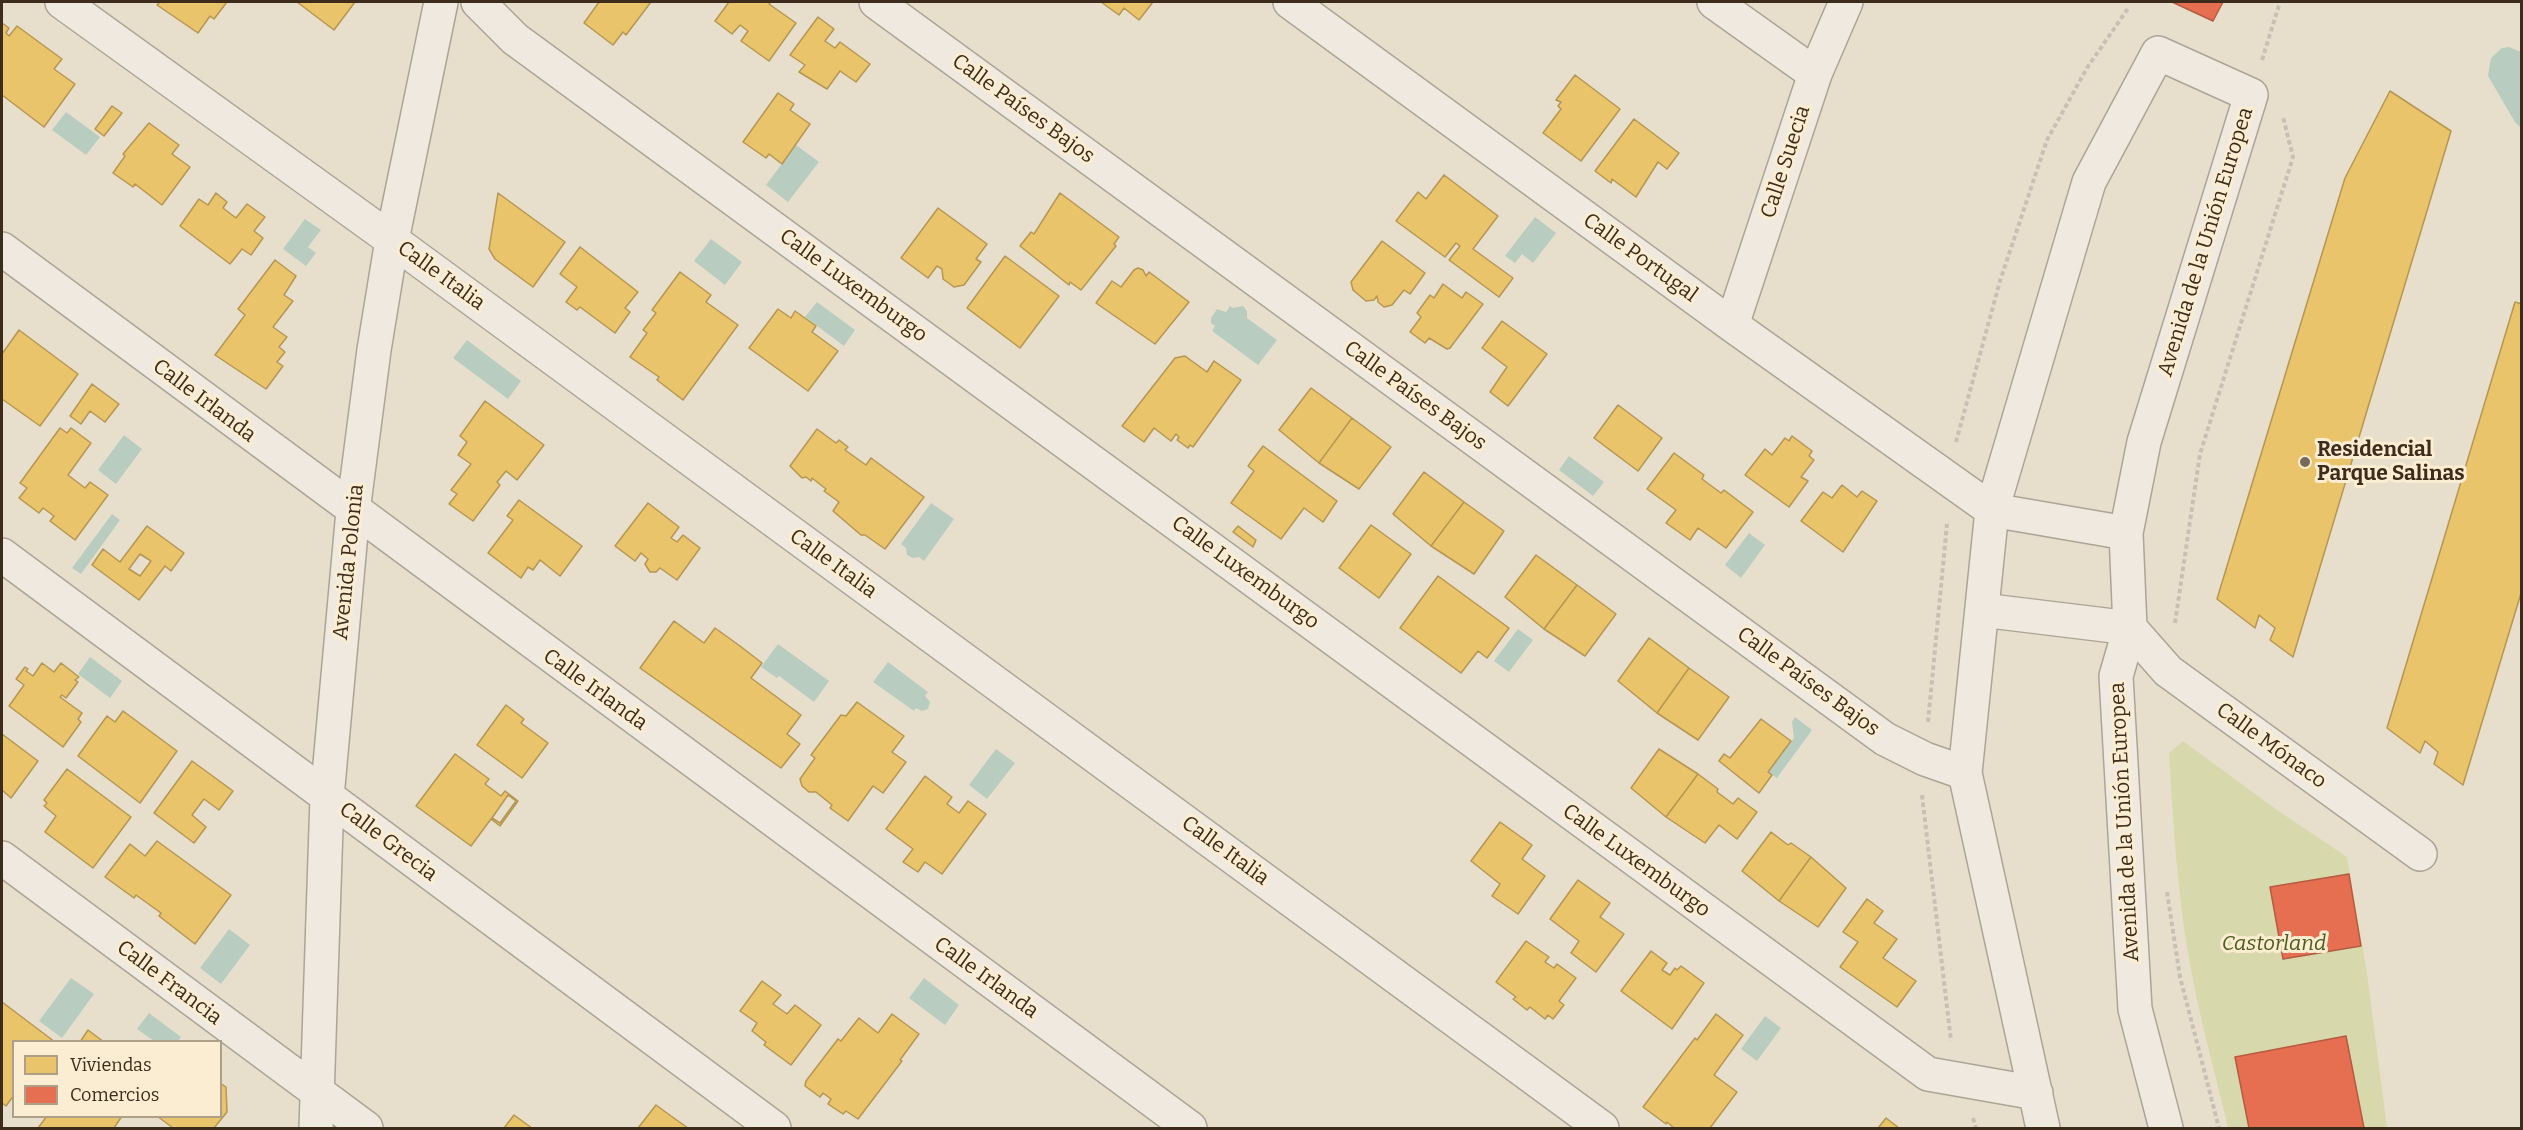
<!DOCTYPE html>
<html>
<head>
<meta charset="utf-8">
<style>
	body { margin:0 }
	#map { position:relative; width:2523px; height:1130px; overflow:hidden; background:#e7dfcc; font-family:Bitter,serif }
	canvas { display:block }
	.frame { position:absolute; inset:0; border:3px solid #3d2b1c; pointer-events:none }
	.legend { position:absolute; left:12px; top:1040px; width:210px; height:78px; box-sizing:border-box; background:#faedd1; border:2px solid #ae9f89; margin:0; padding:8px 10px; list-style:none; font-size:18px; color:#3d2b1c }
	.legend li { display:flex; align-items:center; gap:12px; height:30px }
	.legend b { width:30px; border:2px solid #ae9f89 }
</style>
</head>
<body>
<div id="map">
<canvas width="2523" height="1130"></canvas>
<div class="frame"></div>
<ul class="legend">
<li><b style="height:16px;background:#e9c46a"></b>Viviendas</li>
<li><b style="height:16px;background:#e76f51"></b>Comercios</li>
</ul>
</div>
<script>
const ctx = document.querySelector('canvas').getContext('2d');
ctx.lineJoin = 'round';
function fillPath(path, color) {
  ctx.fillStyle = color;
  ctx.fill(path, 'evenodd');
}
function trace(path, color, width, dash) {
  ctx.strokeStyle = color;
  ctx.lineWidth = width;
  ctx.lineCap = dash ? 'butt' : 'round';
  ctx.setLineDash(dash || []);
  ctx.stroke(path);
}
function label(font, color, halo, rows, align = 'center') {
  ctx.font = font + ' Bitter,serif';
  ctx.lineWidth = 6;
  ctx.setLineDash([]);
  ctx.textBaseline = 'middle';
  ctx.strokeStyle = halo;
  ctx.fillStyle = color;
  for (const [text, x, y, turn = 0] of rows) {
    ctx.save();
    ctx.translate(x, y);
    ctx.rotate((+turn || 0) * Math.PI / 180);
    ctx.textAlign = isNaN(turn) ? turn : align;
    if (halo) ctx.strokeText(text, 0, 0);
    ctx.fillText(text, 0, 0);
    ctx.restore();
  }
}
fillPath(new Path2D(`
	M2183 741 2277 810 2347 857 2367 973 2387 1128H2228C2215 1072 2199 1016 2189 959 2177 890 2173 822 2169 753Z`), '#d8d8ad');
fillPath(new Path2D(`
	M2509 47 2521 52V128L2515 122 2488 76 2491 58 2502 48Z
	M66 112 100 137 86 155 52 130Z
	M796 145 819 162 788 202 766 185Z
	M1535 217 1556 233 1533 263 1522 254 1515 263 1505 256Z
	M305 219 321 230 308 247 316 253 306 266 283 249Z
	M711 239 742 262 725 285 694 261Z
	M817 302 855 330 844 346 805 317Z
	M1230 306 1233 308 1243 306 1247 311V318L1277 340 1258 365 1212 331 1215 326 1211 323V318L1217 309 1226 312Z
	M467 340 521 381 508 399 453 358Z
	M124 435 142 449 116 484 98 470Z
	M1569 456 1604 482 1593 496 1559 470Z
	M931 503 954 519 924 561 919 557 913 558 907 555 906 548 901 544Z
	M112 514 120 520 81 574 72 568Z
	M1749 533 1765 545 1741 578 1725 565Z
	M1518 629 1533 640 1509 672 1494 661Z
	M778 644 829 681 814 702 779 676 777 678 761 667Z
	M90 657 122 681 110 698 78 674Z
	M888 662 928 692 925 696 930 702 928 709 922 711 916 708 914 711 873 682Z
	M1795 717 1812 730 1777 778 1768 772 1794 738 1792 722Z
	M996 749 1015 763 987 799 969 785Z
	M229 929 250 945 221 984 200 968Z
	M71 978 94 994 62 1038 39 1021Z
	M924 978 959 1005 945 1025 909 998Z
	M149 1013 181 1037 178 1041H154L137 1029Z
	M1765 1016 1781 1028 1757 1061 1741 1049Z`), '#b8cdc0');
const homes = new Path2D(`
	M160 2H227L214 19 210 16 198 33 157 5Z
	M297 2H355L334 30Z
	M599 2H651L626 35 623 32 613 45 584 23Z
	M729 2H771L769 4 796 23 769 61 741 41 748 31 740 25 732 34 715 21Z
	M1101 2H1153L1139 20 1124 8 1119 15Z
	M818 17 834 29 825 41 835 48 840 42 870 64 856 82 840 71 827 89 799 72 805 65 790 55Z
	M2 23 9 28 6 33 9 36 17 26 62 59 54 69 75 84 44 127 2 95Z
	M1575 75 1620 109 1581 161 1543 133 1561 109 1558 106 1561 102 1556 100Z
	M2390 91 2451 131 2293 657 2270 640 2275 628 2259 615 2255 628 2217 599 2345 178Z
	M778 93 794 104 790 110 810 124 782 164 769 154 766 158 743 142Z
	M112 106 122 113 104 136 95 129Z
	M1634 119 1679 153 1667 169 1658 162 1636 197 1612 179 1611 183 1595 171Z
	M149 123 179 145 172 154 190 167 162 205 135 184 133 187 113 173 125 156 123 154Z
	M1444 175 1498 216 1473 249 1513 278 1499 297 1449 260 1460 246 1456 243 1445 257 1396 221 1418 192 1426 199Z
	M216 193 227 202 223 208 236 218 247 204 265 217 254 231 263 238 251 255 242 249 230 264 180 226 199 199 208 205Z
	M498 193 565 242 533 287 495 259 489 249Z
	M1060 193 1119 237 1114 244 1116 246 1081 290 1070 282 1069 285 1020 246 1031 232 1034 234Z
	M938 208 987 244 976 259 981 262 964 285 954 287 943 279 942 269 937 266 928 278 901 258Z
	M1382 241 1425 273 1410 294 1404 290 1392 305 1384 307 1378 302 1377 296 1374 300 1366 301 1353 290 1351 282Z
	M580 247 638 292 625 308 630 312 615 333 580 307 577 310 566 302 577 287 560 274Z
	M1005 256 1059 296 1020 348 967 308Z
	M275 260 296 276 284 295 293 301 273 327 287 337 279 347 285 352 277 362 283 366 266 389 215 355 245 315 238 309Z
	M1138 268 1143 270 1146 276 1149 272 1189 302 1155 344 1096 303 1112 281 1121 287 1134 270Z
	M680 272 711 295 706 302 738 325 683 400 657 380 659 377 630 357 647 333 643 330 656 313 652 310Z
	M1443 284 1462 298 1466 292 1483 304 1450 348 1447 349 1429 338 1425 343 1410 332 1421 317 1417 313 1430 295 1434 298Z
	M2515 302 2522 304V590L2463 785 2434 764 2438 752 2425 741 2420 753 2387 728Z
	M778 309 791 318 795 311 816 326 812 332 838 351 808 391 749 348Z
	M1502 321 1547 354 1508 406 1490 392 1507 367 1482 348Z
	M19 330 78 374 40 426 2 399V354Z
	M1185 356 1207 372 1214 361 1241 380 1193 447 1190 445 1188 448 1177 440 1179 437 1176 434 1171 441 1154 428 1144 442 1122 426 1175 358Z
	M92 384 119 404 105 422 90 411 81 424 70 416Z
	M1311 388 1352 418 1319 463 1279 430Z
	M485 401 544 445 517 480 506 471 497 482 500 485 473 521 449 504 457 494 451 490 471 464 458 455 467 442 460 436Z
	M1618 405 1662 438 1638 471 1594 438Z
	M1352 418 1391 447 1359 489 1319 463Z
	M60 428 67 433 71 428 91 443 68 475 85 488 90 482 108 495 75 540 50 521 54 516 43 508 39 513 19 498 27 488 20 483Z
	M817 429 836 443 839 440 848 447 845 450 866 465 871 458 924 497 885 549 865 535H861L833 511 839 502 824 491 826 489 812 478 811 481 806 477 802 478 790 466Z
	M1792 436 1812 451 1809 456 1814 460 1801 477 1808 481 1789 507 1745 475 1765 449 1772 455 1785 438 1789 441Z
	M1263 446 1337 501 1323 522 1304 508 1281 539 1231 503 1254 471 1248 466Z
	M1674 453 1704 475 1702 479 1721 493 1724 490 1753 512 1726 548 1698 528 1690 540 1666 523 1676 510 1647 489Z
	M1424 472 1464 502 1431 546 1393 514Z
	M1842 485 1857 497 1862 491 1877 501 1843 552 1801 521 1823 492 1832 498Z
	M519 500 582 546 560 576 540 560 533 570 528 567 521 578 488 553 513 520 507 516Z
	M1464 502 1504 531 1474 574 1431 546Z
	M648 503 679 527 671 538 677 542 683 535 700 548 677 580 660 568 656 572H650L645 564 648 559 641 553 635 561 615 546Z
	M1371 525 1411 554 1379 598 1339 568Z
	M147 526 184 553 171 571 165 566 139 600 92 565 103 549 120 562ZM140 554 151 561 140 576 129 569Z
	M1238 526 1256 540 1253 547 1233 532Z
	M1536 555 1577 585 1544 629 1505 597Z
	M1438 576 1509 628 1487 658 1478 651 1461 673 1400 628Z
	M1577 585 1616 614 1585 656 1544 629Z
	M674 621 704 643 715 628 740 646 762 663 751 678 801 715 787 734 800 744 781 768 640 668Z
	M1649 638 1689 668 1657 713 1618 681Z
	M42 663 54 672 61 663 79 677 75 680 78 682 66 698 62 695 60 697 82 713 78 719 81 722 63 747 9 706 24 685 16 679 25 667 28 669 26 671 33 676Z
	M1689 668 1729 697 1698 740 1657 713Z
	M857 702 904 736 892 752 906 762 883 793 873 786 848 821 830 808 832 805 816 792H809L802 786 800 779 815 758 811 755 841 715 846 716Z
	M506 705 524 719 521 723 548 743 522 778 477 745Z
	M123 711 177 751 140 803 78 756 107 716 115 722Z
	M1761 719 1791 741 1768 772 1772 775 1759 793 1719 761 1724 754 1730 758Z
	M2 734 38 761 11 798 2 790Z
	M1659 749 1698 774 1666 817 1631 788Z
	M455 754 489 779 485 784 501 796 505 791 518 801 500 826 491 819 471 846 416 806ZM508 795 516 801 500 823 492 818Z
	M192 761 233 791 219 810 204 799 192 815 206 827 194 843 154 813Z
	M67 769 131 817 93 868 45 832 56 816 44 806 47 803 44 800Z
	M1698 774 1718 789 1717 792 1733 804 1738 798 1757 812 1737 839 1719 825 1705 843 1666 817Z
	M925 776 952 797 947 804 959 813 968 801 986 814 942 874 925 862 918 872 903 862 913 849 886 829Z
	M1500 822 1532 845 1522 859 1545 876 1518 914 1492 896 1500 884 1471 861Z
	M1771 832 1788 845 1791 843 1811 857 1779 901 1742 871Z
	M157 841 231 895 195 944 159 916 161 913 136 895 134 898 105 877 130 844 145 856Z
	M1811 857 1846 888 1818 927 1779 901Z
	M1578 880 1610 903 1600 917 1624 934 1596 972 1571 953 1579 941 1550 919Z
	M1867 899 1883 911 1874 923 1897 939 1883 958 1916 981 1897 1007 1840 967 1858 942 1843 932Z
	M1526 941 1549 957 1545 962 1554 968 1557 964 1576 978 1559 1001 1564 1005 1553 1019 1548 1015 1545 1019 1530 1007 1527 1010 1513 999 1516 997 1496 982Z
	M1651 951 1667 963 1662 970 1670 975 1675 968 1677 970 1681 966 1704 983 1672 1029 1621 991Z
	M762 981 781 995 773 1004 787 1014 795 1005 821 1025 791 1065 764 1045 766 1042 752 1031 757 1023 740 1011Z
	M2 1002 55 1042H14V1095L6 1106 2 1103Z
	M892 1014 919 1034 900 1060 902 1061 858 1119 846 1111 843 1114 828 1104 831 1099 823 1093 820 1097 805 1086 806 1081 838 1039 841 1041 859 1018 878 1033Z
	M1716 1014 1743 1035 1714 1075 1737 1092 1710 1128H1674L1667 1122 1666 1124 1643 1107 1695 1038 1697 1040Z
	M88 1030 104 1042H80Z
	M220 1083 226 1087 227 1112 214 1128H173L157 1116H220Z
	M656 1105 671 1116 688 1128H638Z
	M514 1115 532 1128H504Z
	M47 1116H122L114 1128H38Z
	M1886 1118 1899 1128H1878Z`);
fillPath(homes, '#e9c46a');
trace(homes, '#b59653', 1.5);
const shops = new Path2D(`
	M2172 2H2223L2213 21Z
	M2349 874 2361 946 2283 959 2270 887Z
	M2346 1036 2364 1128H2249L2235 1057Z`);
fillPath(shops, '#e76f51');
trace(shops, '#b45b41', 1.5);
const minor = new Path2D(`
	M62 2 392 240 1602 1128
	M478 2 515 39 1928 1074 2036 1093
	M876 2 1885 739 1925 759 1965 773
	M1290 2 1732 325 1992 510 2126 533
	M1714 2 1815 74
	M2 249 1190 1128
	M1732 325 1815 74 1846 2
	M2 555 774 1128
	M1982 610 2130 628 2168 671 2420 854
	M2 858 366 1128
	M316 1128 327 797 353 511 374 350 392 240 441 2
	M2043 1128 1965 773 1992 510 2089 182 2158 53 2251 95 2144 442 2126 533 2130 628 2116 676 2135 1009 2166 1128`);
trace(minor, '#aca496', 36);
trace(new Path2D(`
	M2262 60 2280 2
	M1956 442 2000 281 2047 140 2087 68 2129 7
	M2175 623 2200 454 2293 157 2283 117
	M1928 722 1947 524
	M1922 795 1951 1041
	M2167 892 2180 977 2219 1128
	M1973 1118 1976 1128`), '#c8c0b5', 4, [4.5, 3]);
trace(minor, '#efe9df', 33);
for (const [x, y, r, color] of [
	[2305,462,6,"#786a5a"]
]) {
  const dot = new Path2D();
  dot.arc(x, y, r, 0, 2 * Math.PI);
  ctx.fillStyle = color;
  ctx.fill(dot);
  trace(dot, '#faedd1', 2);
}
label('21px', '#3d2b1c', '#faedd1', [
	["Calle Países Bajos",1023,109,36],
	["Calle Suecia",1786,162,-72],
	["Avenida de la Unión Europea",2206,242,-73],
	["Calle Portugal",1640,258,36],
	["Calle Italia",441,276,36],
	["Calle Luxemburgo",853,286,36],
	["Calle Países Bajos",1415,396,36],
	["Calle Irlanda",204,401,37],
	["Avenida Polonia",349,562,-84],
	["Calle Italia",833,564,36],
	["Calle Luxemburgo",1245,573,36],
	["Calle Países Bajos",1808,682,36],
	["Calle Irlanda",595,690,36],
	["Calle Mónaco",2271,746,36],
	["Avenida de la Unión Europea",2125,822,-93],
	["Calle Grecia",388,842,37],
	["Calle Italia",1225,851,36],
	["Calle Luxemburgo",1636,861,36],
	["Calle Irlanda",986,978,36],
	["Calle Francia",169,983,37]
]);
label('bold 21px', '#3d2b1c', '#faedd1', [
	["Residencial",2317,450],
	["Parque Salinas",2317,474]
], 'left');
label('italic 21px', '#4d5c20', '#faedd1', [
	["Castorland",2274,944]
]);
</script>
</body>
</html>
